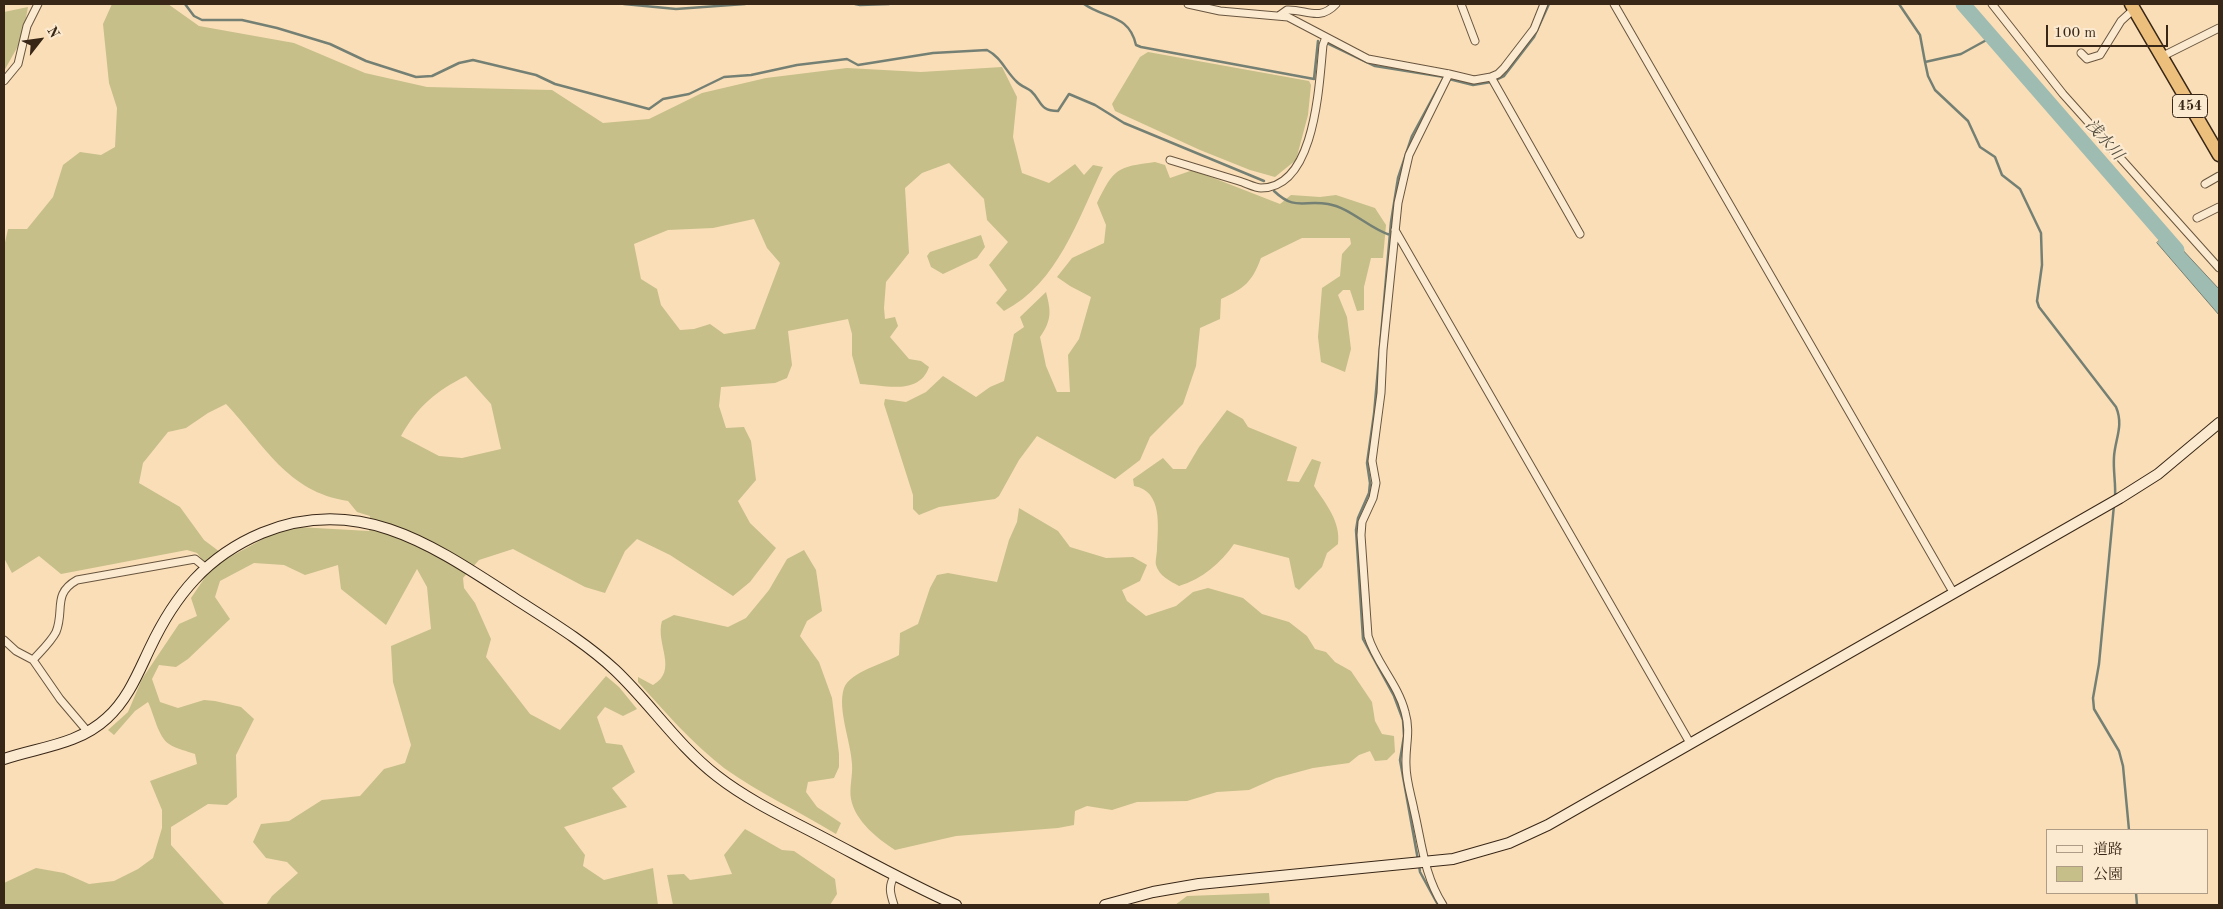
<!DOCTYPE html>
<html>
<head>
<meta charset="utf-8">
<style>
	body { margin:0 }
	#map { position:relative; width:2223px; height:909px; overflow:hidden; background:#fadeb7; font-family:"Old Standard TT","Noto Serif JP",serif }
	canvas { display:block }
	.frame { position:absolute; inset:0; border:5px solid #382717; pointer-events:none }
	.legend { position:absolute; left:2046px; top:829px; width:162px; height:65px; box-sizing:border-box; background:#fcead0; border:1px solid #ae9c86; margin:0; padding:6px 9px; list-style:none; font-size:15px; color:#382717 }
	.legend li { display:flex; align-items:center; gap:10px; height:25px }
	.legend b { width:25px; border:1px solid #ae9c86 }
	.north { position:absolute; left:15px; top:15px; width:50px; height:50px; -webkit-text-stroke:4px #fcead0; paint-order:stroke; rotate:60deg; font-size:14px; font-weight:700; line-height:20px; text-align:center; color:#382717 }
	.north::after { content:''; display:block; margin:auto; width:18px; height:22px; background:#382717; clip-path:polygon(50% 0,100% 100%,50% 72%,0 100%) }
	.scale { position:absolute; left:2046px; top:25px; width:122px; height:22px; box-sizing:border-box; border:2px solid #382717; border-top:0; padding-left:6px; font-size:15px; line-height:18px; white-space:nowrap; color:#382717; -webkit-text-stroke:4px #fcead0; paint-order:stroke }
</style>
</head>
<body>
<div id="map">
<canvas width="2223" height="909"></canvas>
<div class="frame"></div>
<ul class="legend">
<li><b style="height:6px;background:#fcead0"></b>道路</li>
<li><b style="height:14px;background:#c6bf89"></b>公園</li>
</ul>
<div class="north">N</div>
<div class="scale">100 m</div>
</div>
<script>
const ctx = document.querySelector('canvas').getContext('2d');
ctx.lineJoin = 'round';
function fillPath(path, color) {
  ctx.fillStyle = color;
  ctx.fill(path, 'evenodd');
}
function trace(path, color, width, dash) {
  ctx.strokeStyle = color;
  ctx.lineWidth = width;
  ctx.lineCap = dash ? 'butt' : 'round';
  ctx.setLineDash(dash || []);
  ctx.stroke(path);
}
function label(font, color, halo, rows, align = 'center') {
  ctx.font = font + ' "Old Standard TT","Noto Serif JP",serif';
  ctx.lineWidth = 4.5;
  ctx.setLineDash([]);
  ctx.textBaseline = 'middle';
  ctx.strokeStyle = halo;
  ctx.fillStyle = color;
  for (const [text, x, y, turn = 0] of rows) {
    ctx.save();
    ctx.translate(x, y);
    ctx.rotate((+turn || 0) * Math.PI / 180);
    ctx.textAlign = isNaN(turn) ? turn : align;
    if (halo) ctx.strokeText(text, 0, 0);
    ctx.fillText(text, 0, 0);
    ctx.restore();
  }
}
fillPath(new Path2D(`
	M112 4H168L199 26 294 43 365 73 427 87 552 90 603 123 649 119 702 93 766 78 847 68 921 72 1002 67 1017 97 1013 137 1022 173 1049 183 1075 164 1084 175 1093 165 1103 167C1078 219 1058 283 1004 311L996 303 1007 290 989 265 1008 242 987 220 984 199 949 163 922 173 905 188 909 253 886 282 884 308 885 319 895 317 898 326 890 337 909 359 921 361 929 367C919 396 884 385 860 384L852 355V334L848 319 788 331 792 365 787 378 775 383 721 387 719 406 726 428 744 427 751 441 756 480 738 501 750 523 776 548 750 582 733 596 670 555 637 539 625 551 605 593 585 587 513 549 479 560 463 578 464 588 475 603 491 639 486 657 530 714 560 730 606 676 619 687 637 709 623 716 605 707 597 717 606 743 622 745 635 772 612 788 627 807 564 827 585 855 583 866 604 880 653 868 658 905H266L272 896 298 873 287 862 266 858 253 842 261 824 289 821 322 800 360 796 384 769 405 763 411 745 393 682 391 646 431 629 427 587 417 569 386 625 341 589 338 565 305 575 284 565 254 563 220 581 215 597 230 619 188 659 176 667 159 665 152 679 160 702 178 708 204 700 215 701 241 707 254 719 236 755 237 797 227 805 208 804 171 827V845L225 905H4V883L36 868 64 873 89 884 114 881 138 869 153 858 162 828V810L150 781 197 764 195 754C187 751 176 749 169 744 158 737 154 714 148 702L135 711 114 735 108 730 128 712 142 679 179 624 197 616 191 598 210 570 197 553 187 550 61 574 39 556 12 573 4 558V247L8 229H27L53 197 63 165 80 152 101 155 115 147 117 108 109 83 103 24ZM754 219 767 248 780 263 755 329 724 334 710 324 694 329 680 330 661 305 657 289 641 279 634 244 668 230 713 228ZM466 376 491 404 501 449 462 458 439 456 401 436C418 406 436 391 466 376ZM226 404C264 444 287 492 348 501L357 512 370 516 369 531 298 527 274 533 228 558 204 540 180 507 139 483 143 463 168 432 186 428 208 413Z
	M28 7 22 39 4 71V12Z
	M1148 52 1309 81 1311 85 1308 115 1296 160 1275 177 1250 170 1200 150 1115 111 1112 104 1140 57Z
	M1155 162 1165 165 1170 178 1193 170 1280 204 1291 195 1320 197 1336 195 1375 208 1386 225 1383 258H1371L1364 287V310L1357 311 1350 290H1343L1338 295 1347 317 1351 349 1345 372 1321 362 1318 337 1322 288 1340 276 1342 254 1351 244 1350 238H1302L1261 258C1252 282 1245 288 1221 299L1220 319 1200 328 1196 366 1183 404 1150 437 1140 460 1115 479 1037 436 1019 460 999 496 995 499 939 507 919 515 913 509V495L884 404 885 399 906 402 926 392 943 376 976 397 990 387 1004 381 1014 334 1024 327 1020 317 1046 292C1051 311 1052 320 1040 337L1046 366 1057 392H1070L1068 355 1079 339 1091 297 1070 286 1057 277 1072 258 1104 243 1106 225 1097 203C1114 168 1117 167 1155 162Z
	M981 235 985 247 977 258 943 274 931 267 927 256 930 252Z
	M1227 410 1243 419 1248 427 1297 447 1287 481 1299 482 1312 459 1321 462 1314 486C1326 504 1341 522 1338 544L1327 553 1322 567 1299 590 1295 587 1289 558 1234 544C1221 563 1202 579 1179 586 1170 581 1159 576 1156 565 1155 561 1157 554 1157 549 1158 527 1163 491 1134 486L1133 479 1163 458 1173 469H1186L1199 447Z
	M1019 508 1058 531 1070 547 1106 558 1133 557 1147 565 1140 581 1122 590 1127 601 1146 616 1176 606 1193 592 1208 588 1243 598 1262 614 1289 622 1307 636 1315 649 1326 652 1335 662 1351 671 1372 702 1375 721 1382 734 1394 736 1395 752 1387 760 1375 761 1370 751 1359 755 1349 763 1313 768 1276 778 1249 790 1217 792 1187 801 1137 802 1112 810 1087 806 1075 811 1074 825 1058 828 956 836 895 850C878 839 855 821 851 799 849 788 853 775 852 764 851 742 837 709 844 688 851 671 884 664 899 655L900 633 918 624 930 588 937 575 948 573 997 582 1009 540 1017 522Z
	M804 550 816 570 822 611 807 621 800 636 819 662 832 698 839 754V767L834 778 808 782 806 792 817 807 841 823 836 834C799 811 760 794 724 768 692 743 665 712 638 682V677L653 685C679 670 655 644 662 621L674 615 728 627 746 618 769 590 787 559Z
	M745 829 782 850 794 851 835 879 837 894 830 905H673L667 875 684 874 690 880 732 874 724 855Z
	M1269 893 1270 905H1175L1187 896Z`), '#c6bf89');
const water = new Path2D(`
	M2167 233 2219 289V315L2157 243Z`);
fillPath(water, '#9ebcb2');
trace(water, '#758074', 1);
trace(new Path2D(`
	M185 4 194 16 202 20H242L277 28 330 44 366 61 416 77 432 76 459 63 473 60 536 75 555 84 649 109 663 99 689 94 724 77 751 75 797 65 847 59 858 65 933 53 987 50C1001 57 1006 72 1017 82 1021 86 1027 88 1031 91 1042 101 1039 111 1058 111L1069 94 1095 105 1124 123 1264 181
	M624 4 676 9 745 4
	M855 4 860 5 889 4
	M1084 4C1105 19 1129 14 1136 45L1141 47 1314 79 1318 41
	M1899 4 1920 35 1925 62 1961 54 1992 37
	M1329 44 1375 66 1444 77
	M1925 62 1928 76 1935 90 1968 121 1980 147 1995 157 2002 175 2020 189 2041 233 2042 265 2037 301 2039 307 2116 407C2124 426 2115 439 2114 457 2113 471 2116 484 2115 497
	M1449 79 1473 85 1491 82 1504 76 1534 37 1549 4
	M1274 191C1295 211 1303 200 1328 204 1351 208 1368 228 1390 235
	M2114 505 2099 664 2093 698 2094 709 2119 751 2123 766 2129 830
	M1418 860 1400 760 1404 736 1403 720 1394 696 1363 639 1356 530 1358 518 1369 493 1370 483 1367 463 1374 414 1391 222 1398 178 1412 136 1444 77
	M1419 865 1420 872 1438 905
	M2136 893 2137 905`), '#758074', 2.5);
trace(new Path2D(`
	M1963 4 2177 250`), '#9ebcb2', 15);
const street = new Path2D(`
	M1188 4 1220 11 1288 17 1368 59 1449 74 1474 80 1491 77 1498 74 1504 68 1534 29 1544 4
	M1461 4 1475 41
	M1614 4 1953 592
	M1992 4 2063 94 2219 268
	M1280 15 1287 10C1306 9 1319 22 1336 4
	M2081 53 2087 59 2100 55 2121 21 2134 9
	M2161 57 2219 28
	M1491 77 1580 234
	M4 81 18 64 27 26 38 4
	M1170 160C1193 167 1216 174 1239 181 1246 183 1255 188 1261 188 1316 188 1319 83 1323 45L1326 37
	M2205 184 2219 176
	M2197 218 2219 207
	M1395 230 1690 743
	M4 640 16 651 33 660 60 699 88 732
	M33 660C40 652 51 642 56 632 65 610 52 594 77 580L195 559 206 568
	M894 905C890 893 888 886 895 875
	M1443 905C1424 875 1422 844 1414 810 1411 795 1406 780 1406 765 1405 746 1411 732 1405 712 1398 684 1376 663 1368 636L1361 535 1362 522 1373 498 1376 483 1372 461 1381 393 1383 350 1398 203 1409 155 1449 74`);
const secondary = new Path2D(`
	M4 759C39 747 78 745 107 718 128 699 138 673 150 648 175 595 207 556 262 533 360 493 435 547 514 598 548 620 585 642 615 670 650 703 678 746 717 776 749 801 788 819 824 838 868 861 911 885 956 905
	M1105 905 1153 892 1199 884 1453 859 1509 843 1548 825 2120 498 2158 474 2219 423`);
const highway = new Path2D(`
	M2131 4 2219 155`);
trace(street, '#68553f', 9);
trace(secondary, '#382717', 12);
trace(highway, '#382717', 15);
trace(street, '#fcead0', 7);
trace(secondary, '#fcead0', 10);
trace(highway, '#edbf7c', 12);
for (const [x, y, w] of [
	[2190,106,35]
]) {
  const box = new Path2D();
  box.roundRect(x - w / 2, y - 11.5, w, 23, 4);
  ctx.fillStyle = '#fcead0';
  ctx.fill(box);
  trace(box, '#382717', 1);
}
label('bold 14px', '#382717', null, [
	["454",2190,106]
]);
label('italic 16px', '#524c3e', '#fcead0', [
	["浅水川",2104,140,49]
]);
</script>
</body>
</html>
